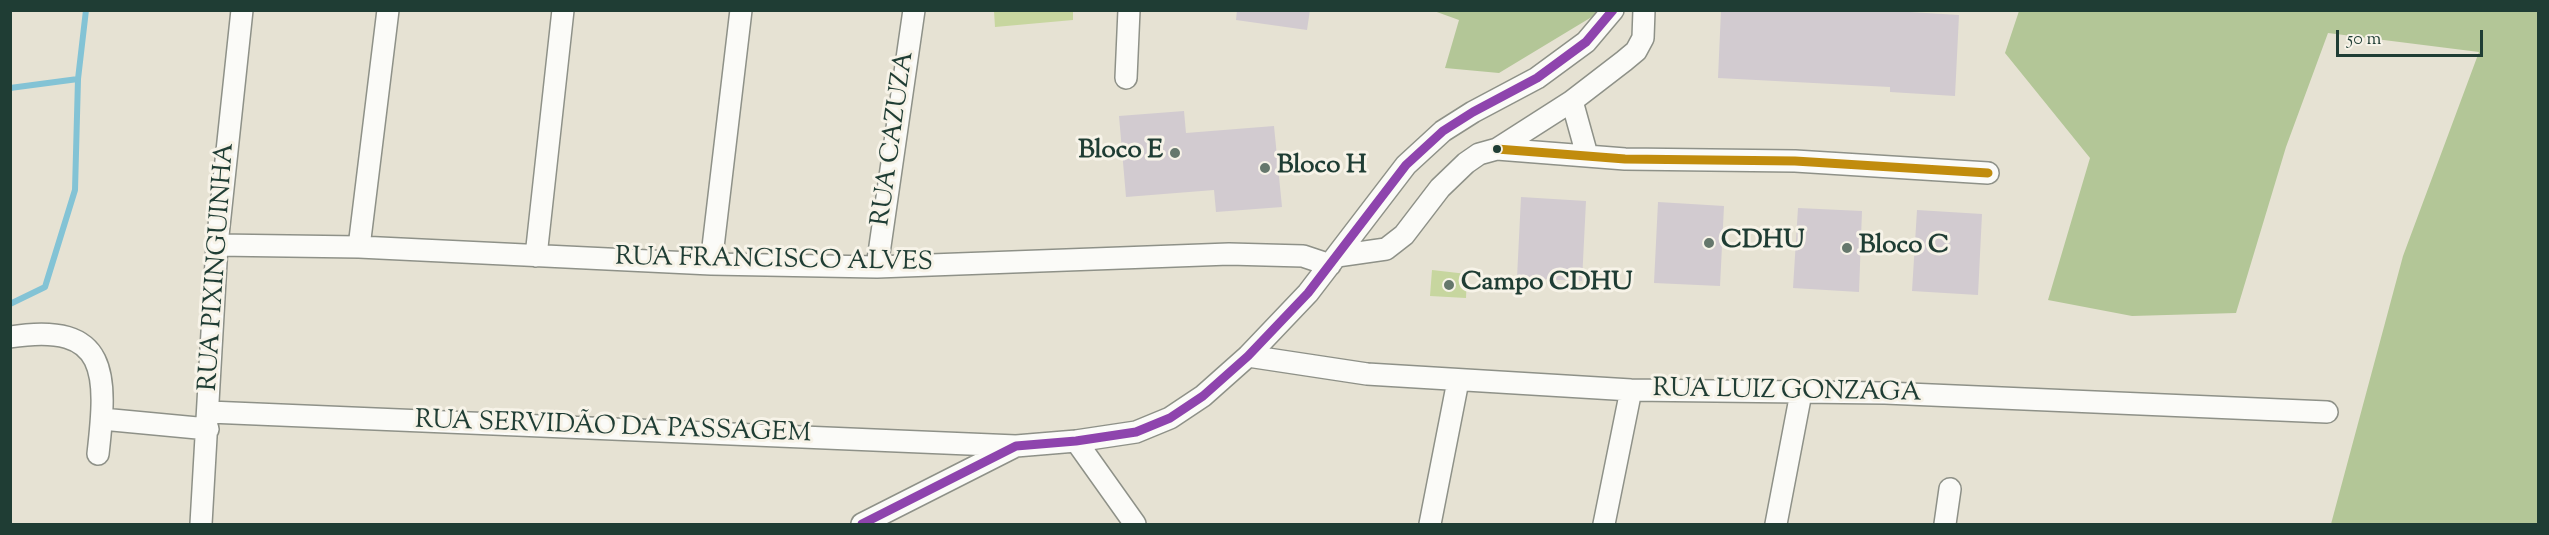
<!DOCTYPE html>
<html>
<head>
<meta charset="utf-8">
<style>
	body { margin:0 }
	#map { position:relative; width:2549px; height:535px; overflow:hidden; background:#e6e2d3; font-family:"Sorts Mill Goudy",serif }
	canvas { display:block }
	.frame { position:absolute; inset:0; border:12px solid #1f3d34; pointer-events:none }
	.scale { position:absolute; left:2336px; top:30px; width:147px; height:27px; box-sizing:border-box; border:3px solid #1f3d34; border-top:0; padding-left:8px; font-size:18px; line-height:21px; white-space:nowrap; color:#1f3d34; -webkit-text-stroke:4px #f7f3e8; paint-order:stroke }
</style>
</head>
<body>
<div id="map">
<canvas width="2549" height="535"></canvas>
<div class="frame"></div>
<div class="scale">50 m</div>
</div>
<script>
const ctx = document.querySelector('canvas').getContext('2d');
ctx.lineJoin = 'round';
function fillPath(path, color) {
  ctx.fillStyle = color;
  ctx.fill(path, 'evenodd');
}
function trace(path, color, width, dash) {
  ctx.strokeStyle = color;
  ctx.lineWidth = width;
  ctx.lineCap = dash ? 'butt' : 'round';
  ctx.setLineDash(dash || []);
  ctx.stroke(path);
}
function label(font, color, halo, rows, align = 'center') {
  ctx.font = font + ' "Sorts Mill Goudy",serif';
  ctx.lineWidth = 6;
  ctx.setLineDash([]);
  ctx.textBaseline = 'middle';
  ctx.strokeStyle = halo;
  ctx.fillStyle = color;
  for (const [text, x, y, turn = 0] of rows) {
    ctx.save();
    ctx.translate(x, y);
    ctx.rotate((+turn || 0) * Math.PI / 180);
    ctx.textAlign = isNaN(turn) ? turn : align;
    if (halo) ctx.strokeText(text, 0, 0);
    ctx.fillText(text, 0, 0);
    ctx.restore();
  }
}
fillPath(new Path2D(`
	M994 11H1073V20L995 27Z
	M1432 270 1467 274 1466 298 1430 296Z`), '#c7d69f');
fillPath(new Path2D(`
	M1434 11 1597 10V11L1595 15 1499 73 1445 68 1459 20Z
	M2019 11H2538V524H2331L2403 256 2479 52 2328 33 2286 147 2236 313 2132 316 2048 300 2090 158 2005 53Z`), '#b3c697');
trace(new Path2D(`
	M10 88 78 79
	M10 304 45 287 75 190 78 79 86 10`), '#83c3d5', 6);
fillPath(new Path2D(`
	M1237 10H1310L1307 30 1236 20Z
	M1721 10H1877L1959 15 1955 96 1890 92V87L1718 78Z
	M1184 111 1186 133 1274 126 1282 207 1216 212 1214 190 1126 197 1119 116Z
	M1521 197 1586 201 1582 281 1517 278Z
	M1658 202 1724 206 1720 286 1654 283Z
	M1798 208 1862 211 1859 292 1793 288Z
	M1917 210 1982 214 1978 295 1912 291Z`), '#d2cbd0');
const minor = new Path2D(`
	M1126 78 1129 10
	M1572 101 1587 155
	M1497 149 1625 159 1795 161 1988 173
	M217 245 359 247 711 264 877 267 1229 254 1303 256 1330 265
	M359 247 388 10
	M536 256 563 10
	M1337 256 1386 249 1404 235 1440 188 1466 163 1479 154 1497 149 1572 101 1624 61 1636 51 1643 38 1644 10
	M711 264 741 10
	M877 267 914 10
	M10 337C110 321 107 375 98 454
	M1248 356 1367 374 1631 390 1885 393 2327 412
	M209 412 1016 446
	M102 419 208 429
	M1076 441 1135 524
	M201 524 217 245 242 10
	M862 524 1016 446 1076 441 1136 432 1170 418 1203 396 1248 356 1308 293 1406 165 1443 131 1473 112 1537 78 1586 42 1613 10
	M1430 524 1458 381
	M1604 524 1631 390
	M1776 524 1801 393
	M1945 524 1950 489`);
trace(minor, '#8e9188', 24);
trace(minor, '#fbfbf8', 21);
trace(new Path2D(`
	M1497 149 1625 159 1795 161 1988 173`), '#c18c0d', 9);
trace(new Path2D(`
	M862 524 1016 446 1076 441 1136 432 1170 418 1203 396 1248 356 1308 293 1406 165 1443 131 1473 112 1537 78 1586 42 1613 10`), '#8e44ad', 9);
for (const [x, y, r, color] of [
	[1497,149,5,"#1f3d34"],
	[1175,153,6,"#65776c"],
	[1265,168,6,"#65776c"],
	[1709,243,6,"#65776c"],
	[1847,248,6,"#65776c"],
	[1449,285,6,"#65776c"]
]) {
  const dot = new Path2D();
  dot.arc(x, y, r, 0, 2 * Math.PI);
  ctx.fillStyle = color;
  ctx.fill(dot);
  trace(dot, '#f7f3e8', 2);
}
label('26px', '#1f3d34', '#f7f3e8', [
	["RUA CAZUZA",895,139,-82],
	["RUA FRANCISCO ALVES",774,262,1],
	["RUA PIXINGUINHA",219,267,-86],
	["RUA LUIZ GONZAGA",1787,393,1],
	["RUA SERVIDÃO DA PASSAGEM",613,429,2]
]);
label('bold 26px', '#1f3d34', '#f7f3e8', [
	["Bloco E",1163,153,"right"],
	["Bloco H",1277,168],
	["CDHU",1721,243],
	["Bloco C",1859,248],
	["Campo CDHU",1461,285]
], 'left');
</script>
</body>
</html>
